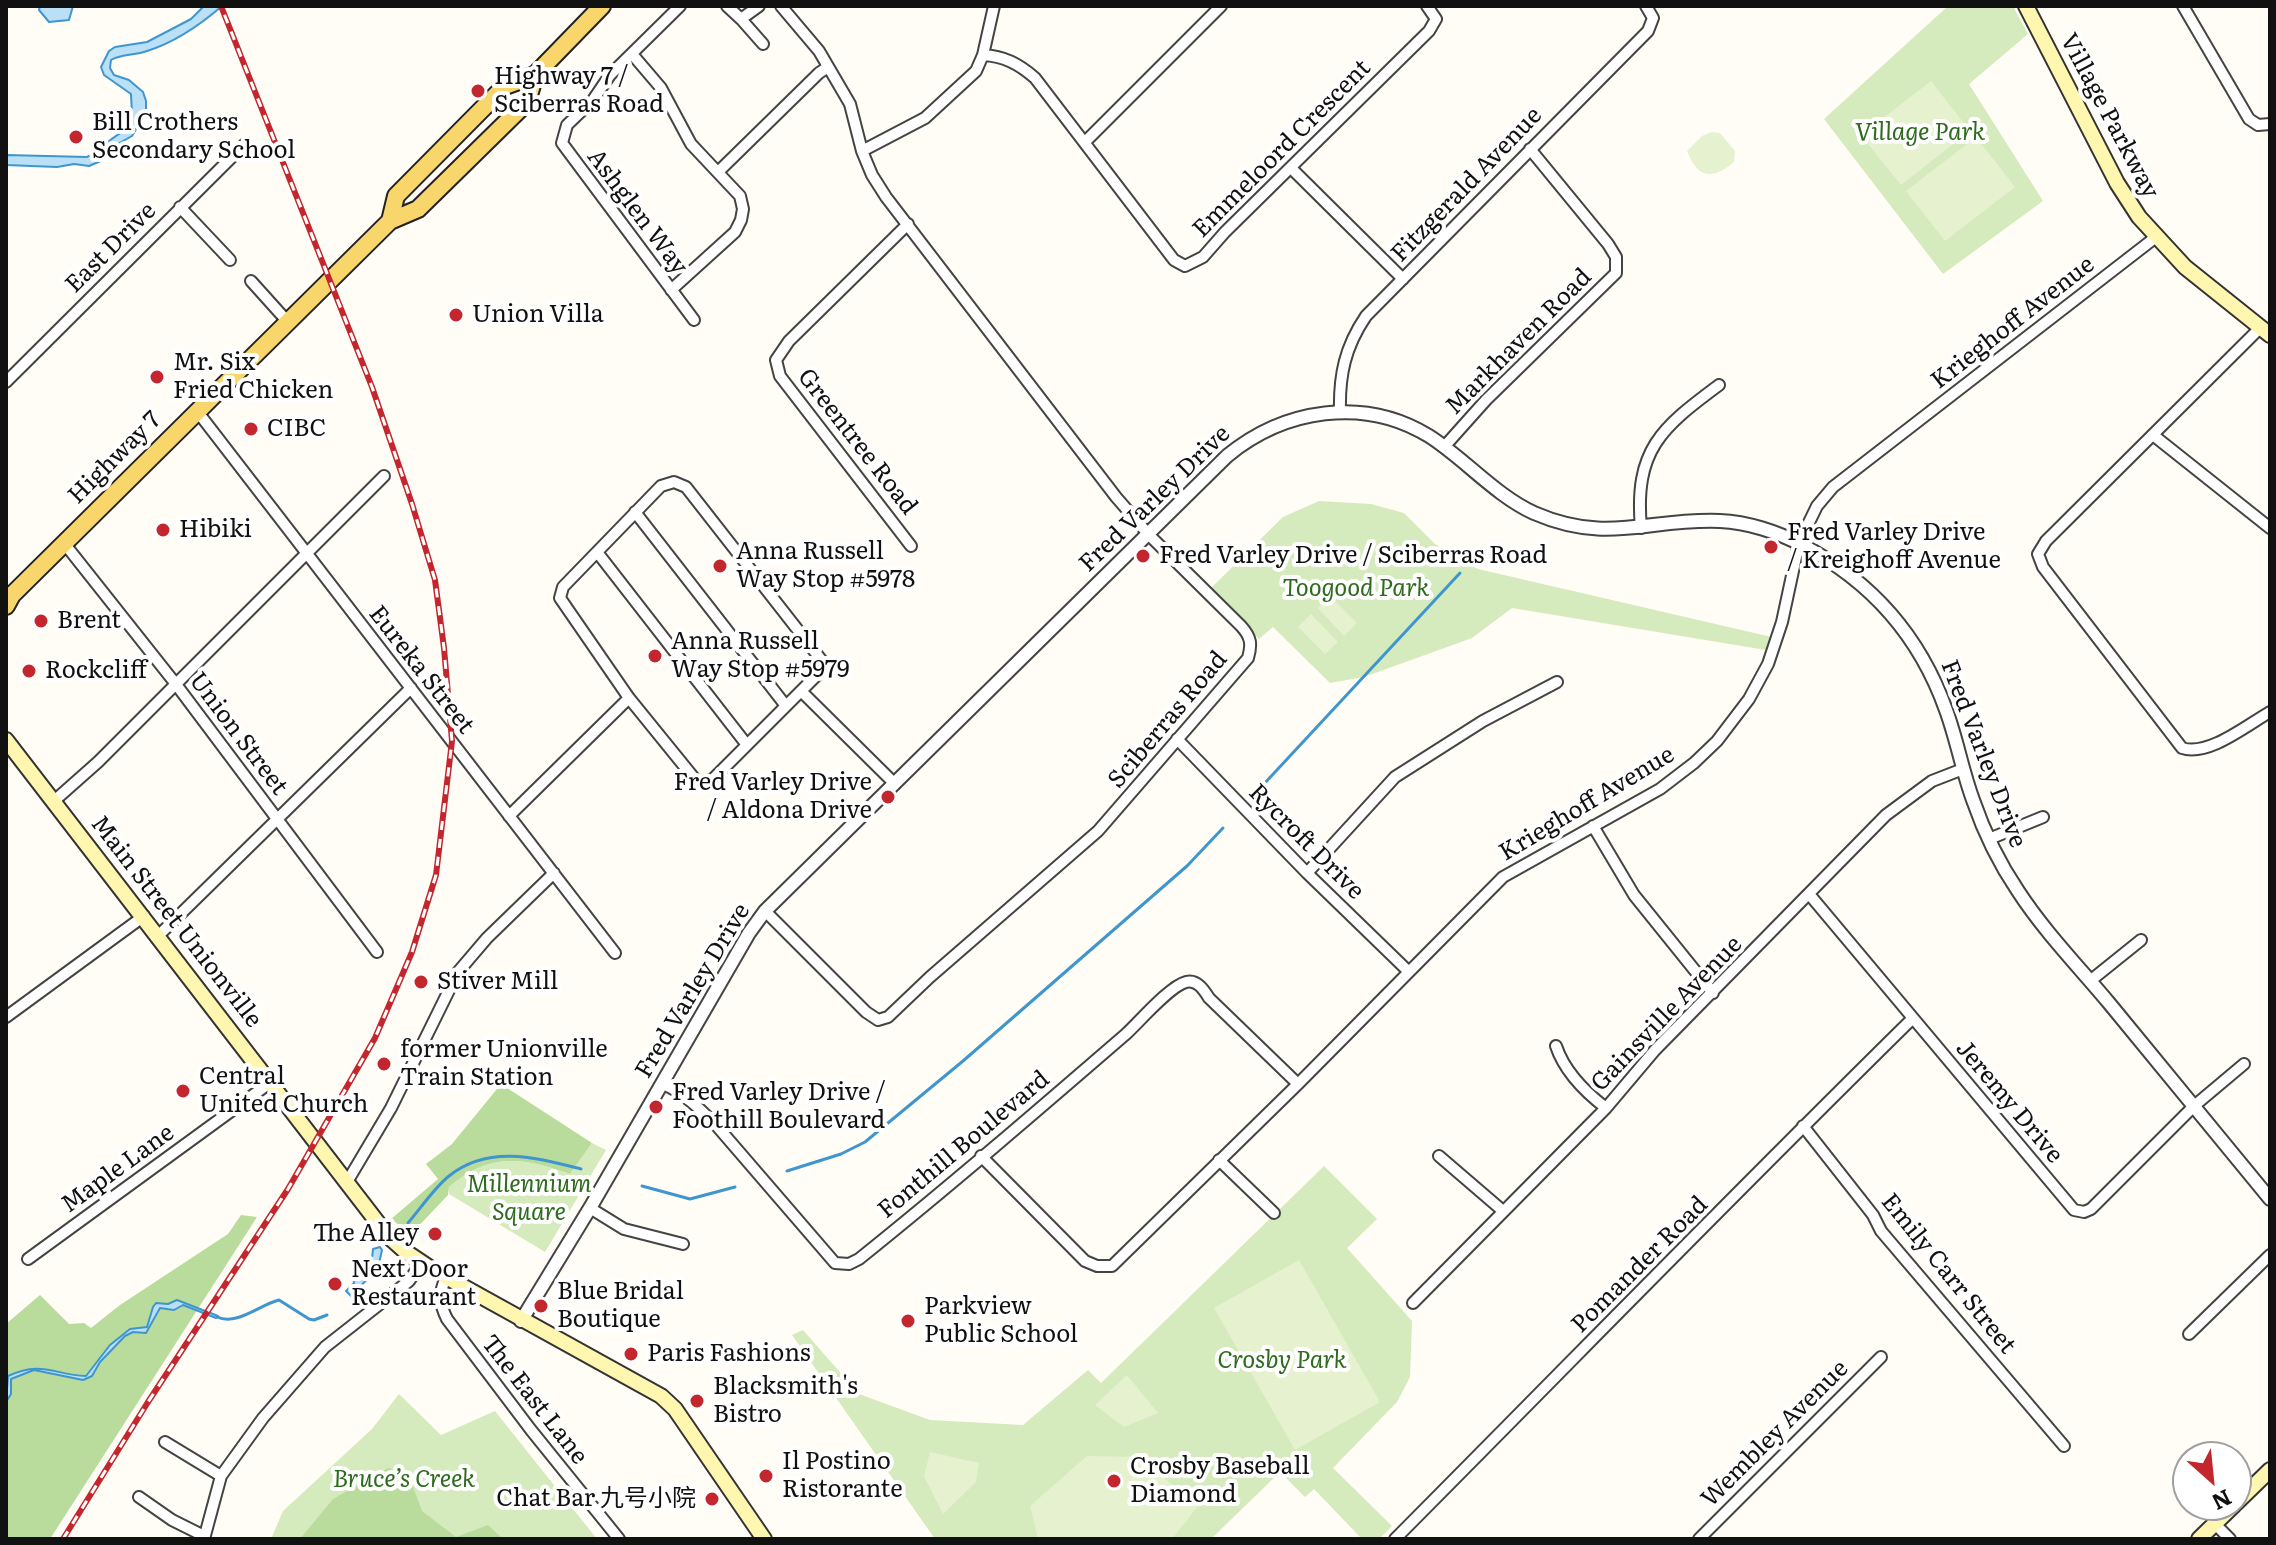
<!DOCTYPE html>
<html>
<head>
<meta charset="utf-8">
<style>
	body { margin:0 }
	#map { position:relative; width:2276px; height:1545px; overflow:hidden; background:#fffdf5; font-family:Literata,serif }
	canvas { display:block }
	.frame { position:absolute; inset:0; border:8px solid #111; pointer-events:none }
	.north { position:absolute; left:2172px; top:1441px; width:80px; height:80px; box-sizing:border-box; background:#fff; border:2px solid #a0a0a0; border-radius:50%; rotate:153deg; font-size:22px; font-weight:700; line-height:32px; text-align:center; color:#111 }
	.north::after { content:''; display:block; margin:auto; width:28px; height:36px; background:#c4262e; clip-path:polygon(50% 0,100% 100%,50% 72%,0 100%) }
</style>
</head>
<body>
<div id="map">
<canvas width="2276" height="1545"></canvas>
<div class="frame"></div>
<div class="north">N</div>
</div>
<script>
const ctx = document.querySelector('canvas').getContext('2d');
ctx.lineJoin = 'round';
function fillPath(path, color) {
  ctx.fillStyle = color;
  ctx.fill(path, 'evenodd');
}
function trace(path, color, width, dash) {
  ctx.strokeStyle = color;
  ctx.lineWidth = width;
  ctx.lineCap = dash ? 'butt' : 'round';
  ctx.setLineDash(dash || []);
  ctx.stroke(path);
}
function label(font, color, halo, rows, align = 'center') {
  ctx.font = font + ' Literata,"Noto Sans SC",serif';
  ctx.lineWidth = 8;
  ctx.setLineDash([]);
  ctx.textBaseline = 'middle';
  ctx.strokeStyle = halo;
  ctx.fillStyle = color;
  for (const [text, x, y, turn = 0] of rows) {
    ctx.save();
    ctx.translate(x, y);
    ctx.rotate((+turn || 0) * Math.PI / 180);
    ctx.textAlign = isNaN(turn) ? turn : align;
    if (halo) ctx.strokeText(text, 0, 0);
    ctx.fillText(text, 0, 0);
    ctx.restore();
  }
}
fillPath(new Path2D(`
	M1948 6H2013L2028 34 1969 84 2043 201 1943 274 1824 119Z
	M1319 501 1371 504 1404 513 1435 544 1478 569 1776 638 1772 651 1512 608 1472 638 1364 677 1330 683 1273 627 1259 639 1209 590 1283 517Z
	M592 1143 606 1150 545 1252 449 1194V1187C489 1152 523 1157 570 1174Z
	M1324 1166 1377 1219 1347 1248 1412 1321 1410 1377 1397 1402 1333 1468 1392 1526 1379 1539H1362L1314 1489 1305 1497 1280 1472 1211 1539H935L792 1335 803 1330 859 1394 930 1420 1023 1425 1088 1370 1101 1383Z
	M399 1394 441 1435 495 1411 597 1539H271L283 1511 372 1429Z`), '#d5ebbd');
fillPath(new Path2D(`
	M501 1084 592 1143 570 1174C523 1157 489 1152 449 1187L448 1195 411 1234 391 1219 438 1179 426 1164 452 1144Z
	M241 1215 257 1217 50 1539H6V1324L40 1295 69 1324 84 1323 91 1328 120 1305 228 1234Z
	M388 1468 408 1473 422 1511 456 1537 488 1525 503 1539H300L333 1499Z`), '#b9dc9c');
fillPath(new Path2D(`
	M1931 81 1970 131 1901 185 1861 135Z
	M1711 132 1720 133 1735 151 1734 162C1712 180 1698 179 1687 151L1702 136Z
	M1976 137 2015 187 1945 241 1906 191Z
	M1330 596 1357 623 1344 636 1318 608Z
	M1311 614 1338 642 1325 654 1298 627Z
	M1299 1260 1380 1402 1295 1450 1214 1308Z
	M1127 1375 1158 1413 1124 1427 1095 1405Z
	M930 1452 979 1463 976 1482 943 1514 924 1476Z
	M1087 1456 1139 1457 1198 1506 1172 1539H1038L1030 1506Z`), '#e6f2cf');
const water = new Path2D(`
	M40 6H73L69 20 49 22 39 10Z
	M204 6H222C200 25 176 42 147 51 134 56 123 53 111 60L110 68 114 75 129 80 143 92 146 101V112L132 136 114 146 103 160 89 166 74 164 57 167 6 165V155L87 157C102 150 112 135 127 130L132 115 131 94 104 75 101 67 109 51 115 47 147 42 191 19Z
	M380 1247 382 1250 378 1268 351 1296 346 1291 354 1283 353 1274 372 1258 373 1249Z
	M177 1300 218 1316 216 1318 183 1305 174 1310 160 1308 146 1333 133 1332 125 1336 100 1362 92 1376 83 1380 34 1370 11 1379V1394L6 1402 8 1376C42 1360 54 1375 86 1376L110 1345 130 1329 147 1327 153 1307 156 1303 168 1304Z`);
fillPath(water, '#b9e0f7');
trace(water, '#3f96cf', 2);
trace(new Path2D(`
	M1250 799 1460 573
	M787 1171 841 1154 865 1142 963 1061 1187 866 1223 828
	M642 1186 690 1199 735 1187
	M408 1223C421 1208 434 1188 449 1176 489 1144 537 1158 581 1169
	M217 1317C237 1326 259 1305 279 1300L309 1319 314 1320 327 1315`), '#3f96cf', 3);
const minor = new Path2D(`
	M680 6 610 75 593 100 567 125 562 143 694 320
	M727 6 741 19 759 6
	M2183 6 2249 119 2258 125 2270 124
	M741 19 763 44
	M632 54 661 88 691 144 740 196 743 209 741 220 735 232 671 290
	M983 55C1004 56 1019 64 1035 78L1174 260 1185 266 1203 257 1225 232 1429 31 1436 19 1427 6
	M1086 141 1221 6
	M862 151 925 118 976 71 983 55 994 6
	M1291 168 1403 279
	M719 171 819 73 828 67
	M180 207 230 260
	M908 224 789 341 776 360 780 376 911 546
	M251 281 287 321
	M2261 327 2046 541 2038 554 2043 567 2182 748C2208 757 2247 725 2270 712
	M6 382 245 144
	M197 411 615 953
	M1340 412C1339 375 1345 347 1366 316L1648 31 1653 18 1646 6
	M2153 435 2270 528
	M1444 447 1486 400 1616 273V257L1608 244 1530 149
	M674 482 686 487 826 666 713 779 698 783 629 698 560 598 563 587 661 486Z
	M635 512 786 706
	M1641 528C1634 450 1661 428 1719 385
	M64 543 175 683 377 952
	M597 552 747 745
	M801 691 895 784
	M1177 739 1307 873 1408 971
	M54 801 98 762 384 476
	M509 816 629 698
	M1593 826 1634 895 1713 993
	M1989 839 2043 817
	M1307 873 1395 777 1483 721 1557 682
	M1809 894 2074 1210 2084 1212 2091 1209 2194 1106 2244 1064
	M765 911 866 1012 878 1020 888 1017 930 977 1098 831 1248 658C1252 644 1251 637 1241 626L1149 535 1116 497 886 197 872 175 862 151 850 104 819 51 781 6
	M159 935 411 688
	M2090 981 2141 940
	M6 1017 144 916
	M1556 1046C1564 1070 1585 1092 1606 1108
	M663 1084C683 1092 701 1110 716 1125L835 1263 849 1264 859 1259C950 1186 1038 1110 1126 1034 1140 1021 1170 986 1186 982 1197 979 1204 990 1209 998L1298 1084
	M1803 1126 1873 1215 1881 1231 2064 1446
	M981 1156 1085 1261 1097 1266H1112L1298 1084 1503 877 1660 789 1694 763 1717 741 1749 699 1768 664 1782 622 1799 543 1817 506 1833 487 2156 237
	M1439 1156 1503 1211
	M1219 1160 1274 1213
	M347 1182 391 1108 458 972 487 938 554 873
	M590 1208 624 1229 683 1244
	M28 1259 271 1082
	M446 1277C439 1293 439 1303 447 1319L531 1430 619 1539
	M1413 1303 1606 1108 1655 1050 1886 815 1932 781 1963 769
	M2189 1334 2270 1255
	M165 1442 221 1476
	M139 1497 172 1520 204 1536
	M2215 1524 2230 1539
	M204 1539 221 1476 263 1418 325 1347 409 1281 421 1263
	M1395 1539C1568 1365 1738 1190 1913 1018
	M1699 1539 1881 1357`);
const tertiary = new Path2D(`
	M521 1321 590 1208 749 933 765 911 1227 456C1284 409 1364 396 1429 436 1465 459 1495 495 1534 513 1608 545 1648 518 1720 521 1747 522 1778 532 1802 545 1871 581 1920 637 1946 710 1957 740 1962 770 1973 800 1984 832 1999 863 2018 891 2044 931 2078 966 2109 1003 2163 1068 2216 1134 2270 1199`);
const secondary = new Path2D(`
	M2026 6 2117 183 2139 217 2185 267 2270 335
	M6 740 388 1236 406 1252 433 1270
	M446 1277 661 1396 675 1409 764 1539
	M2236 1503 2270 1470
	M2199 1539 2234 1505`);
const primary = new Path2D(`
	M390 221 396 196 505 86 535 75 602 6
	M6 606 12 595 390 221 418 209 527 102 535 75`);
trace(minor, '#444', 14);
trace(tertiary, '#444', 16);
trace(secondary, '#333', 18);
trace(primary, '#222', 20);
trace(minor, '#fff', 10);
trace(tertiary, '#fff', 12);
trace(secondary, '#fff6b0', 14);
trace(primary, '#f9d66b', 16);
const rail = new Path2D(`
	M63 1539 148 1402 288 1189 375 1038 412 952 436 875 452 741 444 648 435 580 412 504 372 387 221 6`);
trace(rail, '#c4262e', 6);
trace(rail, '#fff', 3, [9]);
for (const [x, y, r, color] of [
	[478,91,8,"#c4262e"],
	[76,137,8,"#c4262e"],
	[456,315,8,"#c4262e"],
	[157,377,8,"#c4262e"],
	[251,429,8,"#c4262e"],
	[163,530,8,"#c4262e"],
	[1771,547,8,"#c4262e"],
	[1143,556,8,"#c4262e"],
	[720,566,8,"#c4262e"],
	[41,621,8,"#c4262e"],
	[655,656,8,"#c4262e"],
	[29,671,8,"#c4262e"],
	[888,797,8,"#c4262e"],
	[421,982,8,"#c4262e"],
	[384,1064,8,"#c4262e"],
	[183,1091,8,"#c4262e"],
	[656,1107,8,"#c4262e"],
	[435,1234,8,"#c4262e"],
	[335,1284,8,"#c4262e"],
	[541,1306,8,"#c4262e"],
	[908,1321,8,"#c4262e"],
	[631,1354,8,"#c4262e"],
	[697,1401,8,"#c4262e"],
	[766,1476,8,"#c4262e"],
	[1114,1481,8,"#c4262e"],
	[712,1499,8,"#c4262e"]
]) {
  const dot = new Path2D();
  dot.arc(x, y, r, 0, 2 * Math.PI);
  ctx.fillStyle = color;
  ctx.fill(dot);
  trace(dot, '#fff', 3);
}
label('24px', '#111', '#fff', [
	["Highway 7 /",494,77],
	["Sciberras Road",494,105],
	["Bill Crothers",92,123],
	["Secondary School",92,151],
	["Union Villa",472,315],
	["Mr. Six",173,363],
	["Fried Chicken",173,391],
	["CIBC",267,429],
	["Hibiki",179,530],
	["Fred Varley Drive",1787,533],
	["/ Kreighoff Avenue",1787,561],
	["Anna Russell",736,552],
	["Way Stop #5978",736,580],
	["Fred Varley Drive / Sciberras Road",1159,556],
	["Brent",57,621],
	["Anna Russell",671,642],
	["Way Stop #5979",671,670],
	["Rockcliff",45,671],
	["Fred Varley Drive",872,783,"right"],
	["/ Aldona Drive",872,811,"right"],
	["Stiver Mill",437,982],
	["former Unionville",400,1050],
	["Train Station",400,1078],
	["Central",199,1077],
	["United Church",199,1105],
	["Fred Varley Drive /",672,1093],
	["Foothill Boulevard",672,1121],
	["The Alley",419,1234,"right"],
	["Next Door",351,1270],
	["Restaurant",351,1298],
	["Blue Bridal",557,1292],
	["Boutique",557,1320],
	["Parkview",924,1307],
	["Public School",924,1335],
	["Paris Fashions",647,1354],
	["Blacksmith's",713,1387],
	["Bistro",713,1415],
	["Il Postino",782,1462],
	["Ristorante",782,1490],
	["Crosby Baseball",1130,1467],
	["Diamond",1130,1495],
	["Chat Bar 九号小院",696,1499,"right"]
], 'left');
label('24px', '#111', '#fff', [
	["Village Parkway",2109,116,62],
	["Emmeloord Crescent",1282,149,-45],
	["Fitzgerald Avenue",1467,185,-46],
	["Ashglen Way",637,212,53],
	["East Drive",111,248,-45],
	["Krieghoff Avenue",2013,323,-38],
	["Markhaven Road",1519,342,-45],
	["Greentree Road",857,442,52],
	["Highway 7",115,458,-45],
	["Fred Varley Drive",1155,499,-44],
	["Eureka Street",421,670,52],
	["Sciberras Road",1168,720,-50],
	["Union Street",238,734,53],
	["Fred Varley Drive",1983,754,69],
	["Krieghoff Avenue",1587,804,-31],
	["Rycroft Drive",1306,842,45],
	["Main Street Unionville",176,922,52],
	["Fred Varley Drive",693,991,-59],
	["Gainsville Avenue",1667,1014,-46],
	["Jeremy Drive",2009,1102,50],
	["Fonthill Boulevard",964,1145,-40],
	["Maple Lane",118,1169,-36],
	["Pomander Road",1640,1265,-45],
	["Emily Carr Street",1948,1274,51],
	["The East Lane",534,1400,52],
	["Wembley Avenue",1775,1434,-45]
]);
label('italic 24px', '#2f6b1f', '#fff', [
	["Village Park",1920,133],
	["Toogood Park",1356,589],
	["Millennium",529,1185],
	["Square",529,1213],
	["Crosby Park",1282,1361],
	["Bruce’s Creek",404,1480]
]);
</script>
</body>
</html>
